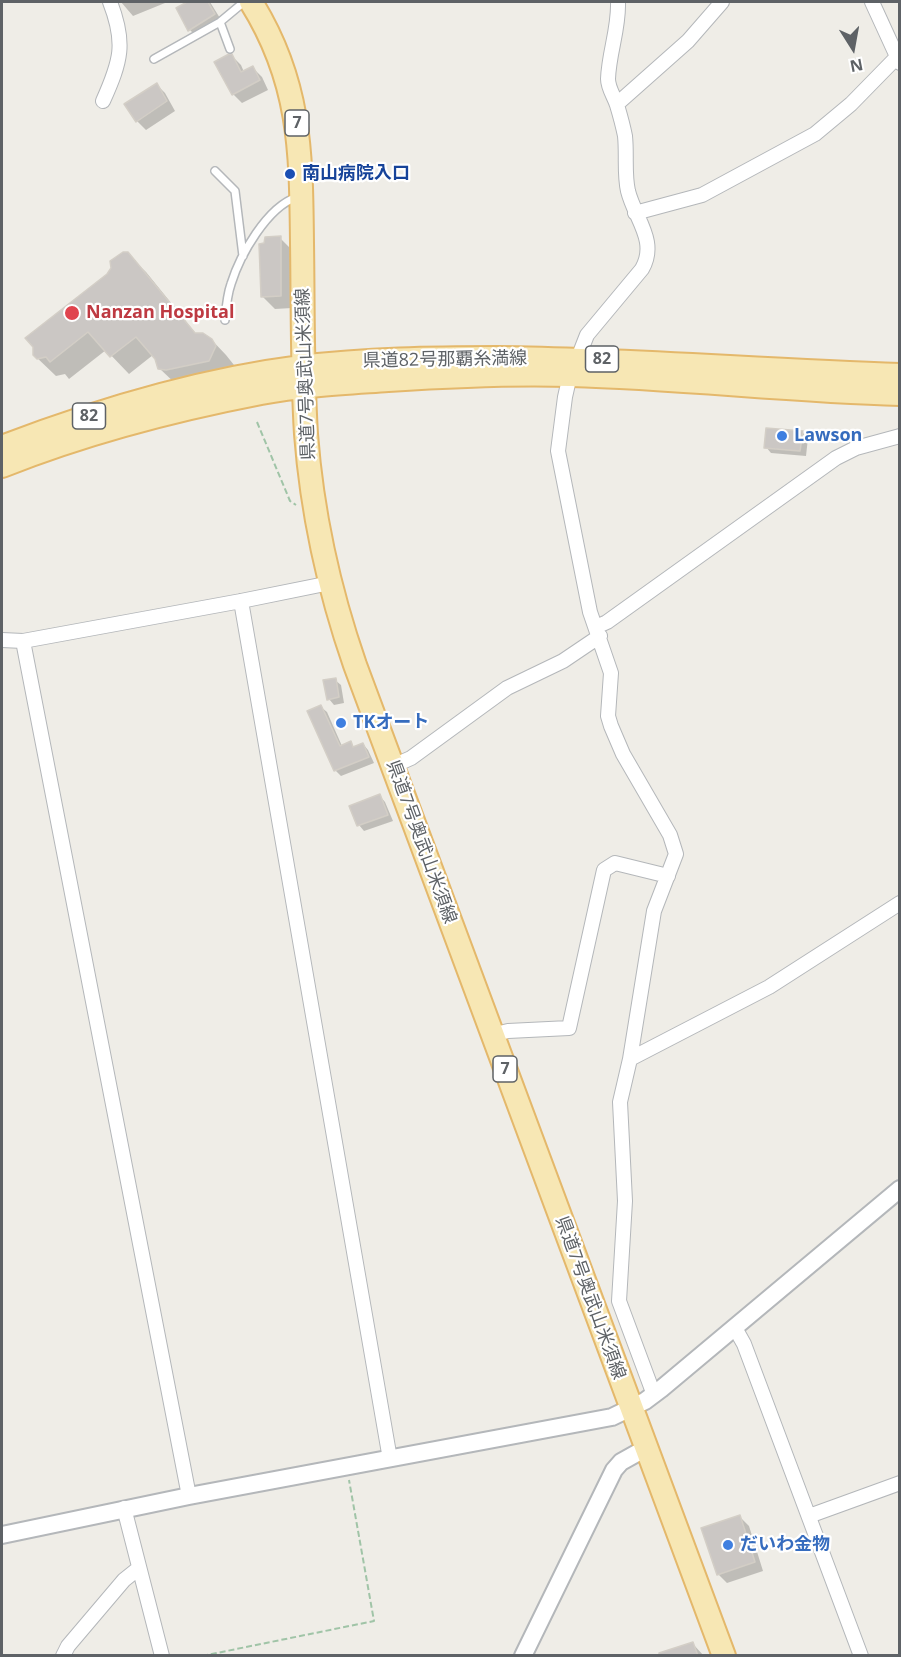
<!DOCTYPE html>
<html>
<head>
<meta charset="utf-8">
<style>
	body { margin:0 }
	#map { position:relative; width:901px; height:1657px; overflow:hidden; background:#efede7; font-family:"Open Sans",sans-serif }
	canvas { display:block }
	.frame { position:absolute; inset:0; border:3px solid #5e6266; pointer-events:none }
	.north { position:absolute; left:823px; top:18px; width:60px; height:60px; -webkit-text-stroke:4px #fff; paint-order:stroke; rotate:169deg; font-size:16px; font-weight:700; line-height:24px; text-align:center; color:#5e6266 }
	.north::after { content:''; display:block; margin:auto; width:21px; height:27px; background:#5e6266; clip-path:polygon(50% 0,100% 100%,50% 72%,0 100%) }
</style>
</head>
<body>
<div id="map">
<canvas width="901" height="1657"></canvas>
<div class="frame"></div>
<div class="north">N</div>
</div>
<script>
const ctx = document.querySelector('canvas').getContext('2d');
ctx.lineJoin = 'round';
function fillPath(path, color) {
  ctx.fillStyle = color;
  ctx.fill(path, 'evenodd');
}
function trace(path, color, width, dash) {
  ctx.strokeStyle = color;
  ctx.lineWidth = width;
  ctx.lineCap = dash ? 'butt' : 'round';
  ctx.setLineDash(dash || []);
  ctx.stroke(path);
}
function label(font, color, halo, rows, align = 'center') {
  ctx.font = font + ' "Open Sans","Noto Sans JP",sans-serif';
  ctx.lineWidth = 4.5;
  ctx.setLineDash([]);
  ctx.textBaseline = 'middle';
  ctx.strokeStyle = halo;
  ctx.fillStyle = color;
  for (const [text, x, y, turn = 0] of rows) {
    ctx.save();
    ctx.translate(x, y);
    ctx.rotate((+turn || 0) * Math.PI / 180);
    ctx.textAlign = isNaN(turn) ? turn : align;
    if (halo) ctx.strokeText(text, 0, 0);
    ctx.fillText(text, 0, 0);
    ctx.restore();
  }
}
fillPath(new Path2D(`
	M121 2H164L165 3 133 16Z
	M189 2H210L223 23 199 39 190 30 178 9Z
	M232 56 241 65 244 72 253 68 262 77 268 90 242 103 233 94Z
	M157 85 165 93 175 111 146 130 137 121Z
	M280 238 292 250V308L275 309 262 296Z
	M127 254 146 272 197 335 208 336 226 355 234 365 227 379 178 386 159 368 153 355 129 374 106 350 69 379 65 374 56 376 34 355Z
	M802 432 808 438 806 456 771 453 766 447Z
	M335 680 341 685 344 703 334 705 329 699Z
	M321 707 327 712 342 746 350 743 355 748 363 744 368 750 374 763 341 776 335 770Z
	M380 796 385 802 393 821 364 831 359 825Z
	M740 1517 749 1526 763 1571 727 1583 718 1574Z
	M693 1644 704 1656H657Z`), '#0003');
const building = new Path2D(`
	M187 2H208L215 14 188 31 176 8Z
	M229 54H232L241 72 253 66 260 80 232 95 214 62Z
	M157 83 167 101 136 122 124 104Z
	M281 236V296L261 297 259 244 264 243 265 237Z
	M123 252H128L195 333H203L212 339 216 346 209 361 166 370 158 369 155 359 136 337 110 357 88 332 50 362 46 357 37 359 33 355V347L25 338 107 274 111 268 110 261Z
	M766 428 803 431 800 451 764 448Z
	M336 678 339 697 327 700 323 680Z
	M321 705 340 746 351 741 353 747 363 743 369 757 334 771 307 711Z
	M380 794 388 815 357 826 349 806Z
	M740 1515 755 1562 717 1575 701 1528Z
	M693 1642 698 1656H659V1653Z`);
fillPath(building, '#cbc7c4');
trace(building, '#d3cec6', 1.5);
const service = new Path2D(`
	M220 22 230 49
	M154 59 220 22 244 2
	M215 171 235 191 243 256
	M225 320C226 308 227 295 231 284 240 255 267 207 297 197`);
const minor = new Path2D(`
	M872 2 900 63
	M103 101C121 61 126 43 110 2
	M617 104 688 41 722 2
	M635 213 702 195 815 134 851 104 896 58
	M578 358 587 335 642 269C658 241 635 219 628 191 624 173 627 155 625 136 623 126 620 115 617 105 614 96 608 88 608 79 609 52 619 29 618 2
	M570 375 565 397 558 451 590 612 611 673 608 716 611 726 623 754 670 835 676 854 654 911 630 1059 620 1102 625 1201 619 1301 654 1395
	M241 601 390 1459
	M596 627 607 622 836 458 856 448 900 436
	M2 640 23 641 241 601 330 583
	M23 641 189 1496
	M393 766 411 758 507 688 563 661 600 636
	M492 1035 508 1031 569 1028 604 870 615 863 668 876
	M630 1059 769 987 900 903
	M735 1328 744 1344 861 1656
	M124 1508 162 1656
	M809 1516 900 1483
	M63 1656 68 1646 124 1580 139 1568`);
const tertiary = new Path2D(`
	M2 1535 189 1496 612 1417 645 1401 661 1389 900 1189
	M523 1656 614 1470 621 1462 646 1448`);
const primary = new Path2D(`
	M251 2C301 82 301 152 302 243 303 306 302 370 306 434 312 513 329 590 355 665L724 1656
	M2 447C99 410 198 380 301 367 366 359 432 358 498 358 632 359 765 371 900 375
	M2 466C85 433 173 410 261 393 303 385 346 383 388 380 449 376 510 373 571 375 681 378 790 391 900 394`);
trace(service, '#b4b7ba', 10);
trace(minor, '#b4b7ba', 16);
trace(tertiary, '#b4b7ba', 20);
trace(primary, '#e4b86b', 26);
trace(new Path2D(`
	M257 422 290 501 296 505
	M202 1656 374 1621 349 1480`), '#a0c4a7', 2, [6, 3]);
trace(service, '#fff', 7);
trace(minor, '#fff', 14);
trace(tertiary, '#fff', 16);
trace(primary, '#f7e7b4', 22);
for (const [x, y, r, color] of [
	[290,174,6,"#1a4fb4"],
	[72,313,8,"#e0444e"],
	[782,436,6,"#3f7fe0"],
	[341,723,6,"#3f7fe0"],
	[728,1545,6,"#3f7fe0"]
]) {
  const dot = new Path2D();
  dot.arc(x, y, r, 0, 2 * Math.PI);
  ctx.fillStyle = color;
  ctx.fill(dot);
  trace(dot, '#fff', 2);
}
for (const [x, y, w] of [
	[297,123,24],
	[602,359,33],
	[89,416,33],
	[505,1069,24]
]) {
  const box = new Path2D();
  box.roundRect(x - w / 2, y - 13, w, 26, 4.5);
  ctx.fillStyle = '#fff';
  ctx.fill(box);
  trace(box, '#5e6266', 1.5);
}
label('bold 16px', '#5e6266', null, [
	["7",297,123],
	["82",602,359],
	["82",89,416],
	["7",505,1069]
]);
label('bold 18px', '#164399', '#fff', [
	["南山病院入口",302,174]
], 'left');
label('bold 18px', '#be3a42', '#fff', [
	["Nanzan Hospital",86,313]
], 'left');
label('18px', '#5e6266', '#fff', [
	["県道82号那覇糸満線",445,360,-1],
	["県道7号奥武山米須線",306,374,-92],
	["県道7号奥武山米須線",421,842,70],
	["県道7号奥武山米須線",590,1298,70]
]);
label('bold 18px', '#366cbe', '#fff', [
	["Lawson",794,436],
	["TKオート",353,723],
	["だいわ金物",740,1545]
], 'left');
</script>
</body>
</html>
